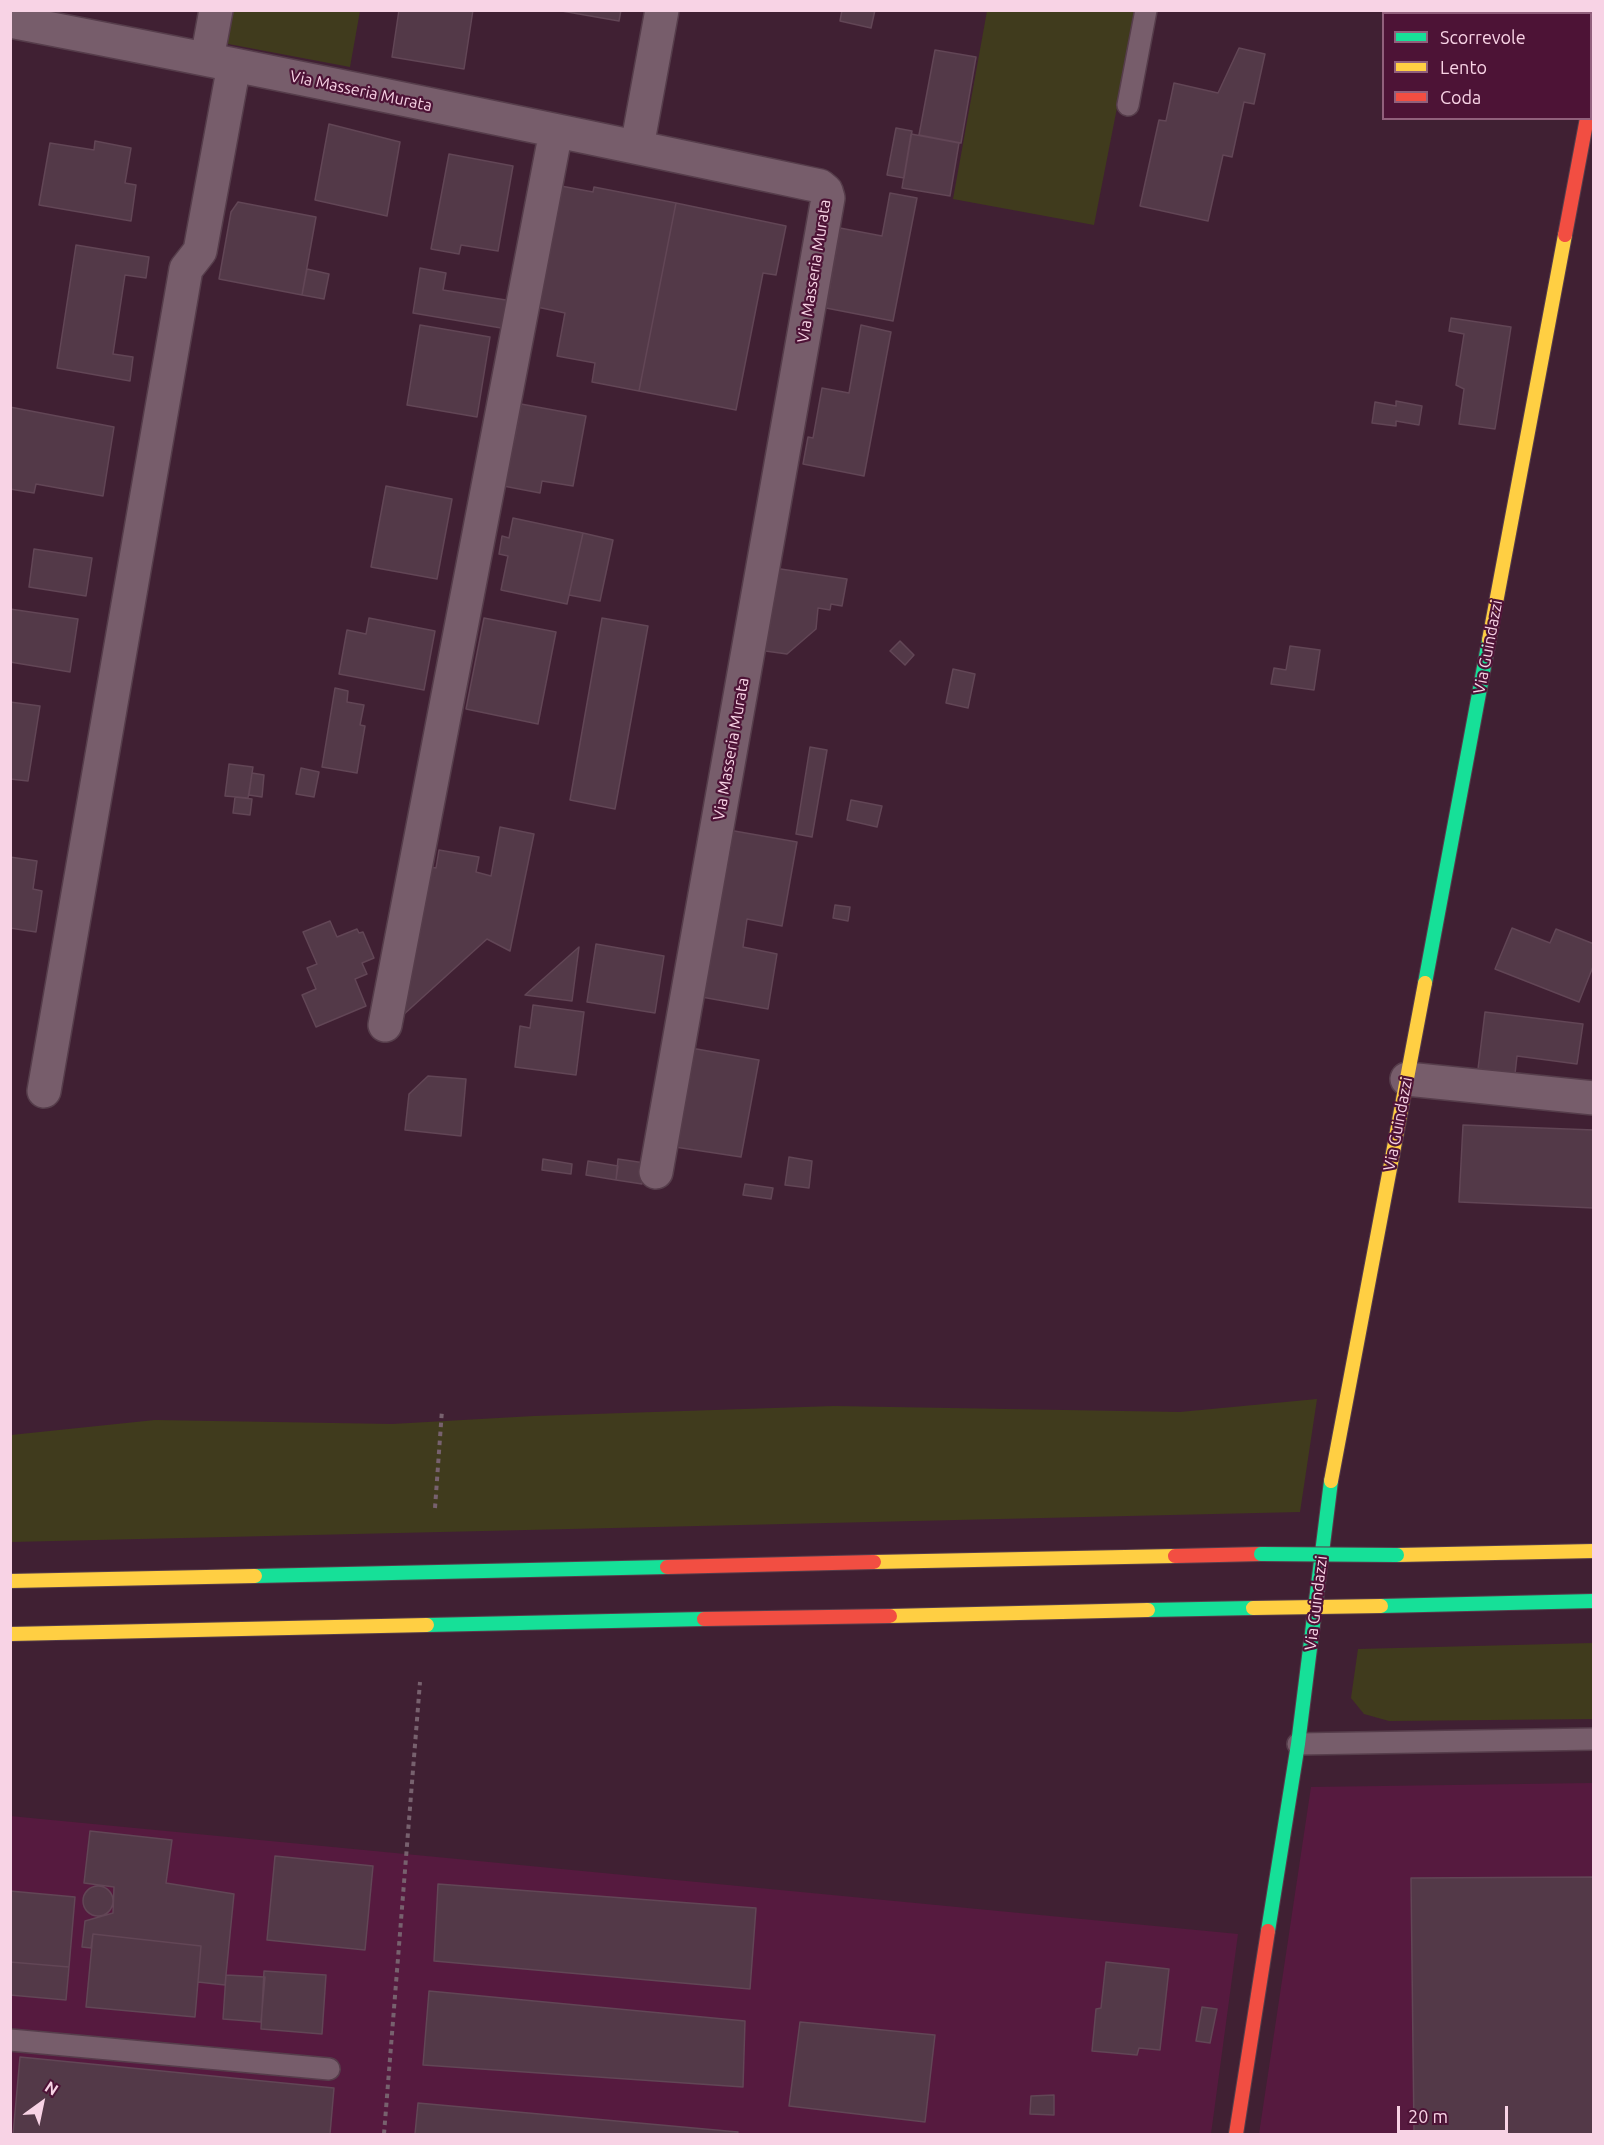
<!DOCTYPE html>
<html>
<head>
<meta charset="utf-8">
<style>
	body { margin:0 }
	#map { position:relative; width:1604px; height:2145px; overflow:hidden; background:#402033; font-family:Ubuntu,sans-serif }
	canvas { display:block }
	.frame { position:absolute; inset:0; border:12px solid #f8d3e5; pointer-events:none }
	.legend { position:absolute; left:1382px; top:12px; width:210px; height:108px; box-sizing:border-box; background:#4d1336; border:2px solid #91607c; margin:0; padding:8px 10px; list-style:none; font-size:18px; color:#f8d3e5 }
	.legend li { display:flex; align-items:center; gap:12px; height:30px }
	.legend b { width:30px; border:2px solid #91607c }
	.north { position:absolute; left:12px; top:2073px; width:60px; height:60px; -webkit-text-stroke:4px #4d1336; paint-order:stroke; rotate:33deg; font-size:16px; font-weight:700; line-height:24px; text-align:center; color:#f8d3e5 }
	.north::after { content:''; display:block; margin:auto; width:21px; height:27px; background:#f8d3e5; clip-path:polygon(50% 0,100% 100%,50% 72%,0 100%) }
	.scale { position:absolute; left:1397px; top:2106px; width:111px; height:27px; box-sizing:border-box; border:3px solid #f8d3e5; border-top:0; padding-left:8px; font-size:18px; line-height:21px; white-space:nowrap; color:#f8d3e5; -webkit-text-stroke:4px #4d1336; paint-order:stroke }
</style>
</head>
<body>
<div id="map">
<canvas width="1604" height="2145"></canvas>
<div class="frame"></div>
<ul class="legend">
<li><b style="height:8px;background:#16e098"></b>Scorrevole</li>
<li><b style="height:8px;background:#ffcf43"></b>Lento</li>
<li><b style="height:8px;background:#f24e42"></b>Coda</li>
</ul>
<div class="north">N</div>
<div class="scale">20 m</div>
</div>
<script>
const ctx = document.querySelector('canvas').getContext('2d');
ctx.lineJoin = 'round';
function fillPath(path, color) {
  ctx.fillStyle = color;
  ctx.fill(path, 'evenodd');
}
function trace(path, color, width, dash) {
  ctx.strokeStyle = color;
  ctx.lineWidth = width;
  ctx.lineCap = dash ? 'butt' : 'round';
  ctx.setLineDash(dash || []);
  ctx.stroke(path);
}
function label(font, color, halo, rows, align = 'center') {
  ctx.font = font + ' Ubuntu,sans-serif';
  ctx.lineWidth = 4.5;
  ctx.setLineDash([]);
  ctx.textBaseline = 'middle';
  ctx.strokeStyle = halo;
  ctx.fillStyle = color;
  for (const [text, x, y, turn = 0] of rows) {
    ctx.save();
    ctx.translate(x, y);
    ctx.rotate((+turn || 0) * Math.PI / 180);
    ctx.textAlign = isNaN(turn) ? turn : align;
    if (halo) ctx.strokeText(text, 0, 0);
    ctx.fillText(text, 0, 0);
    ctx.restore();
  }
}
fillPath(new Path2D(`
	M1593 1783V2134H1259L1311 1787Z
	M10 1816 1238 1934 1211 2134H11Z`), '#561a3f');
fillPath(new Path2D(`
	M229 11H360L350 67 223 43Z
	M987 11H1136L1094 225 953 199Z
	M1317 1399 1300 1512 11 1542V1435L155 1420 392 1424 534 1416 834 1406 1180 1412Z
	M1593 1643V1719L1389 1721 1364 1714 1351 1698 1358 1649Z`), '#403b1d');
const building = new Path2D(`
	M399 10H473L464 69 392 57Z
	M556 10H621L619 21Z
	M842 10H875L871 28 840 21Z
	M1478 10H1520L1519 14H1493Z
	M1239 48 1265 54 1254 104 1244 102 1232 157 1223 155 1208 221 1140 206 1159 120 1166 121 1174 83 1218 93Z
	M935 50 976 57 961 143 919 135Z
	M329 124 400 142 387 216 315 200Z
	M896 128 912 131 904 178 887 175Z
	M911 134 959 143 950 196 902 188Z
	M95 141 131 148 125 183 136 185 131 221 39 205 50 143 94 150Z
	M449 154 513 166 498 251 461 245 459 254 431 249Z
	M561 186 593 192 594 187 676 203 639 391 592 382 595 363 557 356 565 313 537 307Z
	M890 193 917 198 893 321 826 308 840 228 882 236Z
	M238 202 316 217 302 295 219 279 231 212Z
	M676 203 786 226 776 275 763 273 736 410 639 391Z
	M76 245 149 257 146 278 125 275 113 354 133 357 130 381 57 368Z
	M420 268 446 273 443 290 512 301 507 329 413 313Z
	M307 269 329 274 324 299 302 295Z
	M1451 318 1511 327 1495 429 1459 424 1464 389 1456 385 1464 334 1449 331Z
	M420 325 490 337 477 417 407 405Z
	M861 325 891 332 864 476 803 464 808 437 813 438 822 388 849 393Z
	M1396 401 1422 406 1419 425 1396 421V426L1372 423 1375 402 1396 406Z
	M521 404 586 416 573 486 542 481 540 493 493 484 501 440 514 442Z
	M10 407 114 427 103 496 36 484 34 493 10 489Z
	M386 486 452 499 437 579 371 567Z
	M513 518 583 533 567 604 501 590 508 556 499 554 502 536 509 538Z
	M583 533 613 540 600 601 569 595Z
	M34 549 92 558 86 596 29 587Z
	M774 568 847 579 842 606 831 604 830 610 818 608 816 629 787 654 758 650Z
	M10 609 78 619 70 672 10 662Z
	M369 618 435 631 424 690 339 674 347 630 366 634Z
	M484 618 556 632 538 724 466 709Z
	M602 618 648 626 615 809 570 800Z
	M900 641 914 655 905 665 890 651Z
	M1290 646 1320 650 1314 690 1271 684 1274 668 1286 670Z
	M953 669 975 674 968 708 946 703Z
	M335 688 348 691 347 702 364 705 360 725 365 726 357 773 322 767Z
	M10 702 40 706 28 781 10 779Z
	M810 747 827 750 812 837 796 834Z
	M229 764 253 767 248 798 225 796Z
	M301 768 319 772 314 797 296 794Z
	M252 773 264 775 262 797 249 795Z
	M235 797 252 799 250 815 233 813Z
	M851 800 882 806 877 827 847 820Z
	M500 827 534 834 510 951 487 939 402 1016 430 867 436 868 439 850 479 857 476 872 491 876Z
	M723 829 797 842 782 926 747 919 743 947 777 954 768 1009 696 996Z
	M10 857 37 861 33 889 42 891 36 932 10 928Z
	M835 905 850 907 848 921 833 918Z
	M330 921 337 937 357 929 359 933 363 932 374 958 362 963 367 974 355 979 366 1006 316 1027 302 995 316 989 307 968 317 964 303 932Z
	M1512 928 1550 943 1556 929 1594 944V964L1579 1002 1495 969Z
	M596 944 664 956 655 1013 587 1002Z
	M579 947 572 1001 525 995Z
	M533 1005 584 1012 576 1075 515 1067 520 1026 530 1028Z
	M1485 1012 1583 1024 1577 1064 1517 1056 1515 1074 1478 1069Z
	M691 1048 759 1060 741 1157 675 1147Z
	M428 1076 466 1079 461 1136 405 1130 409 1094Z
	M1463 1125 1594 1130V1208L1459 1202Z
	M789 1157 812 1161 809 1188 785 1185Z
	M543 1159 572 1164 571 1174 542 1170Z
	M618 1159 645 1163 642 1184 616 1180Z
	M588 1161 618 1166 616 1180 586 1175Z
	M745 1184 773 1188 771 1199 743 1195Z
	M90 1831 172 1840 166 1883 234 1894 225 1985 198 1982 201 1946 93 1934 91 1948 82 1947 85 1921 113 1913 114 1887 84 1883Z
	M275 1856 373 1866 365 1950 267 1940Z
	M1594 1877V2134H1414L1411 1878Z
	M438 1884 756 1908 750 1989 434 1961Z
	M83 1901a15 15 0 1 1 30 0a15 15 0 1 1-30 0Z
	M10 1891 75 1897 69 1967 10 1962Z
	M93 1934 201 1946 195 2017 86 2007Z
	M10 1962 69 1967 66 2000 10 1995Z
	M1106 1962 1169 1969 1160 2050 1139 2048 1137 2055 1092 2051 1096 2009 1101 2008Z
	M264 1971 326 1975 322 2034 261 2029Z
	M226 1975 265 1977 261 2022 223 2019Z
	M429 1991 745 2021 743 2087 423 2065Z
	M1202 2007 1217 2009 1210 2043 1196 2041Z
	M800 2022 935 2035 925 2122 789 2106Z
	M20 2057 334 2088 330 2134H13Z
	M1054 2095V2115L1030 2114 1031 2096Z
	M418 2103 738 2132 737 2134H415Z`);
fillPath(building, '#533948');
trace(building, '#624656', 1.5);
const lane = new Path2D(`
	M1128 105 1146 10
	M1298 1744 1594 1739
	M10 2040 329 2069`);
const street = new Path2D(`
	M10 21C281 73 551 129 820 186L826 191 828 198 656 1172
	M207 59 216 10
	M1590 101 1594 85
	M637 147 662 10
	M385 1025 556 131
	M1407 1079 1594 1098
	M44 1091 186 269 200 251 234 65`);
const fast = new Path2D(`
	M1425 983 1489 640
	M255 1576 667 1567
	M1381 1606 1594 1601
	M1148 1610 1253 1608
	M427 1625 704 1619
	M1268 1931 1298 1744 1331 1481`);
const slow = new Path2D(`
	M1489 640 1565 235
	M1331 1481 1425 983
	M1397 1555 1594 1551
	M874 1562 1175 1556
	M10 1581 255 1576
	M890 1616 1148 1610
	M10 1634 427 1625`);
const jam = new Path2D(`
	M1565 235 1587 118
	M1175 1556 1261 1554
	M667 1567 874 1562
	M704 1619 890 1616
	M1236 2134 1268 1931`);
trace(lane, '#563d4b', 24);
trace(street, '#563d4b', 36);
trace(fast, '#563d4b', 16);
trace(slow, '#563d4b', 16);
trace(jam, '#563d4b', 16);
trace(new Path2D(`
	M435 1508 442 1410
	M384 2134 420 1682`), '#77616e', 4, [4.5, 4.5]);
trace(lane, '#775d6b', 21);
trace(street, '#775d6b', 33);
trace(fast, '#16e098', 14);
trace(slow, '#ffcf43', 14);
trace(jam, '#f24e42', 14);
const fastBridge = new Path2D(`
	M1261 1554 1397 1555`);
const slowBridge = new Path2D(`
	M1253 1608 1381 1606`);
trace(fastBridge, '#563d4b', 16, []);
trace(slowBridge, '#563d4b', 16, []);
trace(fastBridge, '#16e098', 14);
trace(slowBridge, '#ffcf43', 14);
label('16px', '#f8d3e5', '#4d1336', [
	["Via Masseria Murata",361,91,12],
	["Via Masseria Murata",814,271,-81],
	["Via Guindazzi",1488,647,-79],
	["Via Masseria Murata",731,749,-80],
	["Via Guindazzi",1398,1124,-79],
	["Via Guindazzi",1316,1603,-83]
]);
</script>
</body>
</html>
